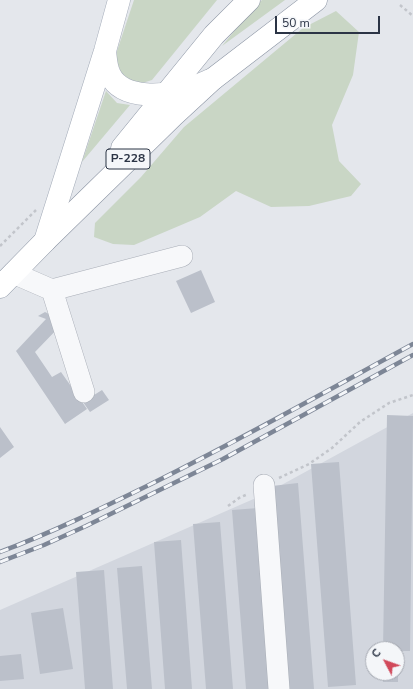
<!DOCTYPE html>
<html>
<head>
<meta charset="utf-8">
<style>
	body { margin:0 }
	#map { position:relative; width:413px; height:689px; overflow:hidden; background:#e4e7ec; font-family:"Nunito Sans",sans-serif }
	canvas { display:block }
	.north { position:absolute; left:365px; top:641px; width:40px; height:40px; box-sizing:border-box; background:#f4f6f9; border:1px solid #a4a8b1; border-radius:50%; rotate:311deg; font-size:11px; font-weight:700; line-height:16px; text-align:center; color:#2b3445 }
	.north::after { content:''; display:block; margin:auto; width:14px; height:18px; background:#d1495b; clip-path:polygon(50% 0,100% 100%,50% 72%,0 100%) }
	.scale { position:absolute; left:275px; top:16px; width:105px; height:18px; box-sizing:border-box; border:2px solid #2b3445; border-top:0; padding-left:5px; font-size:12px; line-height:14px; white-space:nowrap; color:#2b3445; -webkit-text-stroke:3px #f4f6f9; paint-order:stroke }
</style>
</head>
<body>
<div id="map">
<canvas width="413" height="689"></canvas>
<div class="north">С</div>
<div class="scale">50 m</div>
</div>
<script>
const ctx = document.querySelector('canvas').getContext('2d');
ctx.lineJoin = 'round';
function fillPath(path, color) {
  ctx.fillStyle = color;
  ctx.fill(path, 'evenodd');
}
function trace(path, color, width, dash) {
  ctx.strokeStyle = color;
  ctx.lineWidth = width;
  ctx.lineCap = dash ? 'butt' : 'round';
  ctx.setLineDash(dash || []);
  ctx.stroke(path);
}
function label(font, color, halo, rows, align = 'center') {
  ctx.font = font + ' "Nunito Sans",sans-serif';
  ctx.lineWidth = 3.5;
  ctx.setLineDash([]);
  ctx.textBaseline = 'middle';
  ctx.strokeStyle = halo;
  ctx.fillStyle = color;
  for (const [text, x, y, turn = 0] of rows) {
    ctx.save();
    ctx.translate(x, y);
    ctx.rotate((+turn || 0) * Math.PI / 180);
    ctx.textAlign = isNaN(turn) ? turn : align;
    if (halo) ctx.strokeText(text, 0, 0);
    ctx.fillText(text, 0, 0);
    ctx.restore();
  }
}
fillPath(new Path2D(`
	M413 413V689H0V610L265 494ZM373 649H397V673H373Z`), '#d2d6de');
fillPath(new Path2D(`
	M134 0H217L152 80 136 85 122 75 115 57Z
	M262 0H285L222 46 253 8Z
	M336 11 359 32 353 75 332 125 339 161 361 184 351 196 309 206 271 207 236 191 200 217 134 245 113 244 94 237 95 223 141 177 184 127 303 28Z
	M106 91 117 103 130 105 82 162Z`), '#c9d6c5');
fillPath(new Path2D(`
	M201 270 215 302 191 313 176 281Z
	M45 312 53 316 62 324 35 352 52 377 61 372 87 409 65 424 16 351 46 319 38 316Z
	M102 390 109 400 90 412 83 402Z
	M387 415 413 416 410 651H397V649H383Z
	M0 427 14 447 0 458Z
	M339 462 356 685 328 687 311 464Z
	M298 483 314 689H287L272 486Z
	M258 508 272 689H246L232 510Z
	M220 522 233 689H206L193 524Z
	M181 540 192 689H165L154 542Z
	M142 566 152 689H127L117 568Z
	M104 570 113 689H85L76 572Z
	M63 608 73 669 40 674 31 613Z
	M21 654 24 679 0 681V656Z
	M383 673H398V682H383Z`), '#bbc0ca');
const minor = new Path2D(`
	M13 273 52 290 182 256
	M52 290 84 392
	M264 485 279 689`);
const major = new Path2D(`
	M105 51C106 59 106 67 110 75 123 101 167 96 190 88 197 86 205 82 213 79
	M45 241 105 51 119 0`);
const highway = new Path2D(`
	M122 148 214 35 249 0
	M0 287 45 241 174 115 213 79 316 0`);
trace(minor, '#a9aeb7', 22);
trace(major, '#a3abb8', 23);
trace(highway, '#8b94a3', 23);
trace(new Path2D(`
	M400 5 413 16
	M0 246 36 210
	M279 478 309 464 332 448 360 422 389 403 413 395
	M228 506 239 498 248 494`), '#c2c5cb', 2.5, [3, 3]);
trace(minor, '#f7f8fa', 21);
trace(major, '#fff', 22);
trace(highway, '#fff', 22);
const rail = new Path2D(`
	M0 552C51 533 100 509 149 485 238 441 325 392 413 344
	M0 562 44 545 86 526 223 459 413 355`);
trace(rail, '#7d8696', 4.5);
trace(rail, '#f4f6f9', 3, [9]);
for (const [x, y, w] of [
	[128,159,44]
]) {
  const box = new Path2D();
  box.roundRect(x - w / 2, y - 10, w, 20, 3);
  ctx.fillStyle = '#f4f6f9';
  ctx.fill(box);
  trace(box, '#2b3445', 1);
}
label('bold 12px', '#2b3445', null, [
	["Р-228",128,159]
]);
</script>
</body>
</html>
